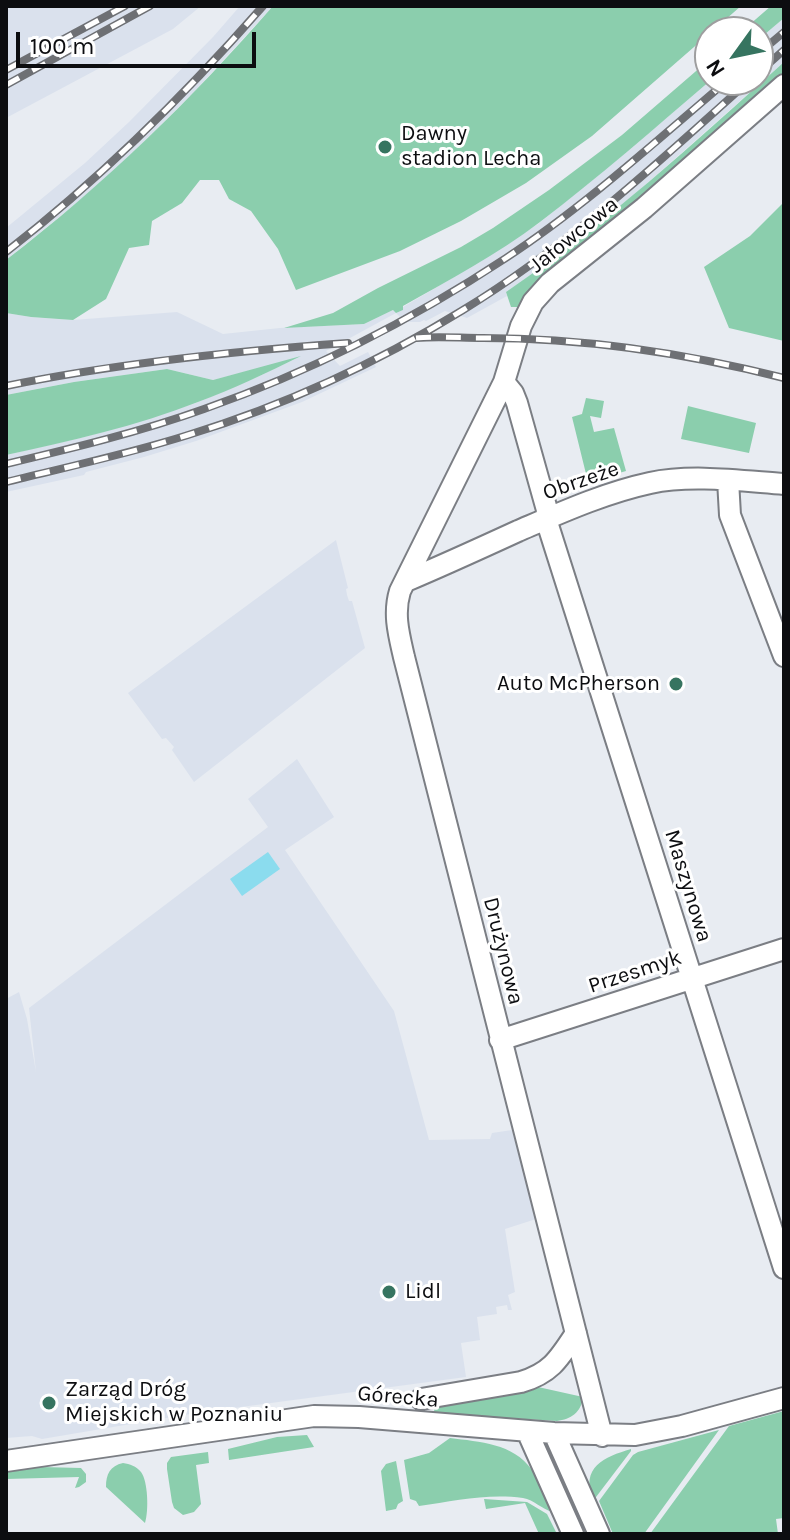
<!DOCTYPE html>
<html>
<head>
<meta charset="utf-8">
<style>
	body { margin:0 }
	#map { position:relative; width:790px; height:1540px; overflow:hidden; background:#e8ecf2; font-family:Karla,sans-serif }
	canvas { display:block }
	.frame { position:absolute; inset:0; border:8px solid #0c0d10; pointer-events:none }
	.north { position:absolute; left:694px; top:16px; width:80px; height:80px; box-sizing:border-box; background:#fff; border:2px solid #9e9e9f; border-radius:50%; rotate:237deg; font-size:22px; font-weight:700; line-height:32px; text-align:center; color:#0c0d10 }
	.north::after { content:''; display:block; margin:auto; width:28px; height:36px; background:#367460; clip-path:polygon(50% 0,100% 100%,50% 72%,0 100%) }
	.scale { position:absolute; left:16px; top:32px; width:240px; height:36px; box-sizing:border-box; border:4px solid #0c0d10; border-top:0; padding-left:10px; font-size:24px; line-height:28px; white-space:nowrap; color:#0c0d10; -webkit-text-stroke:6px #fff; paint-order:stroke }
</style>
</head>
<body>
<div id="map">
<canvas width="790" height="1540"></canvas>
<div class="frame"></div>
<div class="north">N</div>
<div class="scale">100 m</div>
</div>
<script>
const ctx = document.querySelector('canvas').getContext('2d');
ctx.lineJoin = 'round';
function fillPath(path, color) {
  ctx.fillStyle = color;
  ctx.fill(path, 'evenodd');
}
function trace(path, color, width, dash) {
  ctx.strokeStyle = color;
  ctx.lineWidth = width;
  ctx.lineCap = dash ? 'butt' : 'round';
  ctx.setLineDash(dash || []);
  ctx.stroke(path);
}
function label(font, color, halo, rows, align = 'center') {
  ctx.font = font + ' Karla,sans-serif';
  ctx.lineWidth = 6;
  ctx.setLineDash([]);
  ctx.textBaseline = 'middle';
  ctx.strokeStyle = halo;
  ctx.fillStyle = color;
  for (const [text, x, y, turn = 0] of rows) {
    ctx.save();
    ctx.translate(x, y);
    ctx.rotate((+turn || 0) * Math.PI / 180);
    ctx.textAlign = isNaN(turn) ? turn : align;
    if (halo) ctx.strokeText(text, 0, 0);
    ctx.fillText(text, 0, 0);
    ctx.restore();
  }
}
fillPath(new Path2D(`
	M6 6H201L173 29 6 118Z
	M240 6H273L194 92 105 180 6 260V228L85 163 129 122 213 37Z
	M784 18V62L635 194 566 250 506 292 507 296 467 318 445 311 426 321 424 320 420 322H405L396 313 403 310V307L454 277 538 224 628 151 711 80H758V40Z
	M393 310 396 313 326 351 340 366 368 352 376 367 302 402 196 441 144 457 86 472 84 475 6 492V455L88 436 196 403 255 378 295 359 213 380 167 369 74 382 6 395V313L31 317 73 320 177 312 223 334 280 328 364 324Z
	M336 540 348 588 346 589 347 595 349 601H352L365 648 194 782 172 750 174 747 166 738 162 739 128 693Z
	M297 759 334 817 285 850 394 1011 429 1140 490 1139 492 1133 512 1130 536 1219 505 1229 515 1292 508 1295 512 1310H508L507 1305 496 1307 497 1314 477 1317 480 1340 461 1343 466 1377 196 1413 42 1439 32 1436 6 1438V999L19 992 27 1019 36 1072 29 1008 268 827 248 799Z`), '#dae1ed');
fillPath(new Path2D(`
	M273 6H741L592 136 526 183 461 221 400 251 296 290 278 249 251 211 229 199 219 180H200L182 203 152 221 149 245 129 248 106 299 73 320 31 317 6 313V260C105 184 191 100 273 6Z
	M771 6H784V18L758 40V32H741Z
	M710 59 711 80C655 128 599 177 540 222 498 254 449 280 403 306V310L396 313 393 310 364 324 284 328 333 313 378 288 461 247 493 228 549 190 622 135Z
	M784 62V78L523 300 518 307H511L506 292C606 224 694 143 784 62Z
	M784 202V341L729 328 704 267 750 236Z
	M301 356C267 373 233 389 198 402 137 426 70 441 6 455V395L74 382 167 369 213 380Z
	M586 398 604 401 601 418 590 416 594 432 614 428 626 471 588 482 572 417 582 414Z
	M688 406 756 423 749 453 681 439Z
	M538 1387 583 1397C581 1413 571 1419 557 1421L442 1414 434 1412 435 1404Z
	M784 1411V1518L776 1519 778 1534H650L729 1426Z
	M719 1430 644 1534H613L599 1501 633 1455 638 1452Z
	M307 1435 314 1447 229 1460 228 1449 277 1437Z
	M450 1438C480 1442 513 1443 532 1470 541 1482 546 1498 552 1512 542 1509 534 1500 523 1498 488 1493 454 1501 419 1506L416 1501 410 1499 404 1460 429 1453Z
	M631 1449V1451L593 1501C580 1467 604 1457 631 1449Z
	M208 1452 209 1463 196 1465 201 1504 194 1512 183 1515 174 1508 172 1502 167 1469V1463L171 1457Z
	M396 1461 403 1501 398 1504 396 1509 386 1511 381 1471 386 1464Z
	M123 1463C130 1464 136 1466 141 1472 148 1481 149 1511 145 1523L106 1487C106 1474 110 1466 123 1463Z
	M42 1467 81 1468 86 1474V1482L79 1487 75 1488 79 1477 6 1479V1470Z
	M484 1499 527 1502 547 1514 557 1534H539L525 1503 486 1509Z`), '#8bcead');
fillPath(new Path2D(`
	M268 852 280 869 242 896 230 879Z`), '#8bdcee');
const minor = new Path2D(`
	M504 382 513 393 517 403 547 510 546 519 784 1268
	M728 480 730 515 784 656
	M406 581C444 565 481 548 518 531 560 513 604 493 650 483 691 474 742 481 784 484
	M500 1040 784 949
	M421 1399 521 1382C551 1373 559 1359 576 1333
	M527 1431 573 1534
	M554 1433 599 1534
	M602 1436 404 657C399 635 393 614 400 591L504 382 521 326 533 302 550 283 644 208 784 85
	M6 1461 314 1416 359 1417 554 1433 635 1435 682 1426 784 1398`);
trace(minor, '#7b7e84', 24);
trace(minor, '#fff', 20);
const rail = new Path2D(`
	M758 54 784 32
	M6 70 125 6
	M758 73 784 50
	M6 85 150 6
	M6 252C100 179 185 95 263 6
	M416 338C438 336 460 338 483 338 585 338 685 353 784 378
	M6 386C118 363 234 351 348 343
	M6 464C73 448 140 432 204 409 310 372 412 320 506 258 585 206 656 141 728 80
	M6 482C67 467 128 454 188 435 283 406 377 363 463 310 568 246 659 162 750 80`);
trace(rail, '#6e7074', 8);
trace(rail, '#fff', 5, [15]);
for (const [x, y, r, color] of [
	[385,147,8,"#367460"],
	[676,684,8,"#367460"],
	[389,1292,8,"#367460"],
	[49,1403,8,"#367460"]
]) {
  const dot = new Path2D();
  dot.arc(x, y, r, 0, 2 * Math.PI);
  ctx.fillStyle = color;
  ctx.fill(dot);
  trace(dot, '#fff', 3);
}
label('22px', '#0c0d10', '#fff', [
	["Dawny",401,134],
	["stadion Lecha",401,159],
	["Auto McPherson",660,684,"right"],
	["Lidl",405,1292],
	["Zarząd Dróg",65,1390],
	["Miejskich w Poznaniu",65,1415]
], 'left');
label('22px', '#0c0d10', '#fff', [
	["Jałowcowa",574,235,-39],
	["Obrzeże",581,481,-19],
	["Maszynowa",688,886,73],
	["Drużynowa",503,951,76],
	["Przesmyk",635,972,-18],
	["Górecka",398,1397,5]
]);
</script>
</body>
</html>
